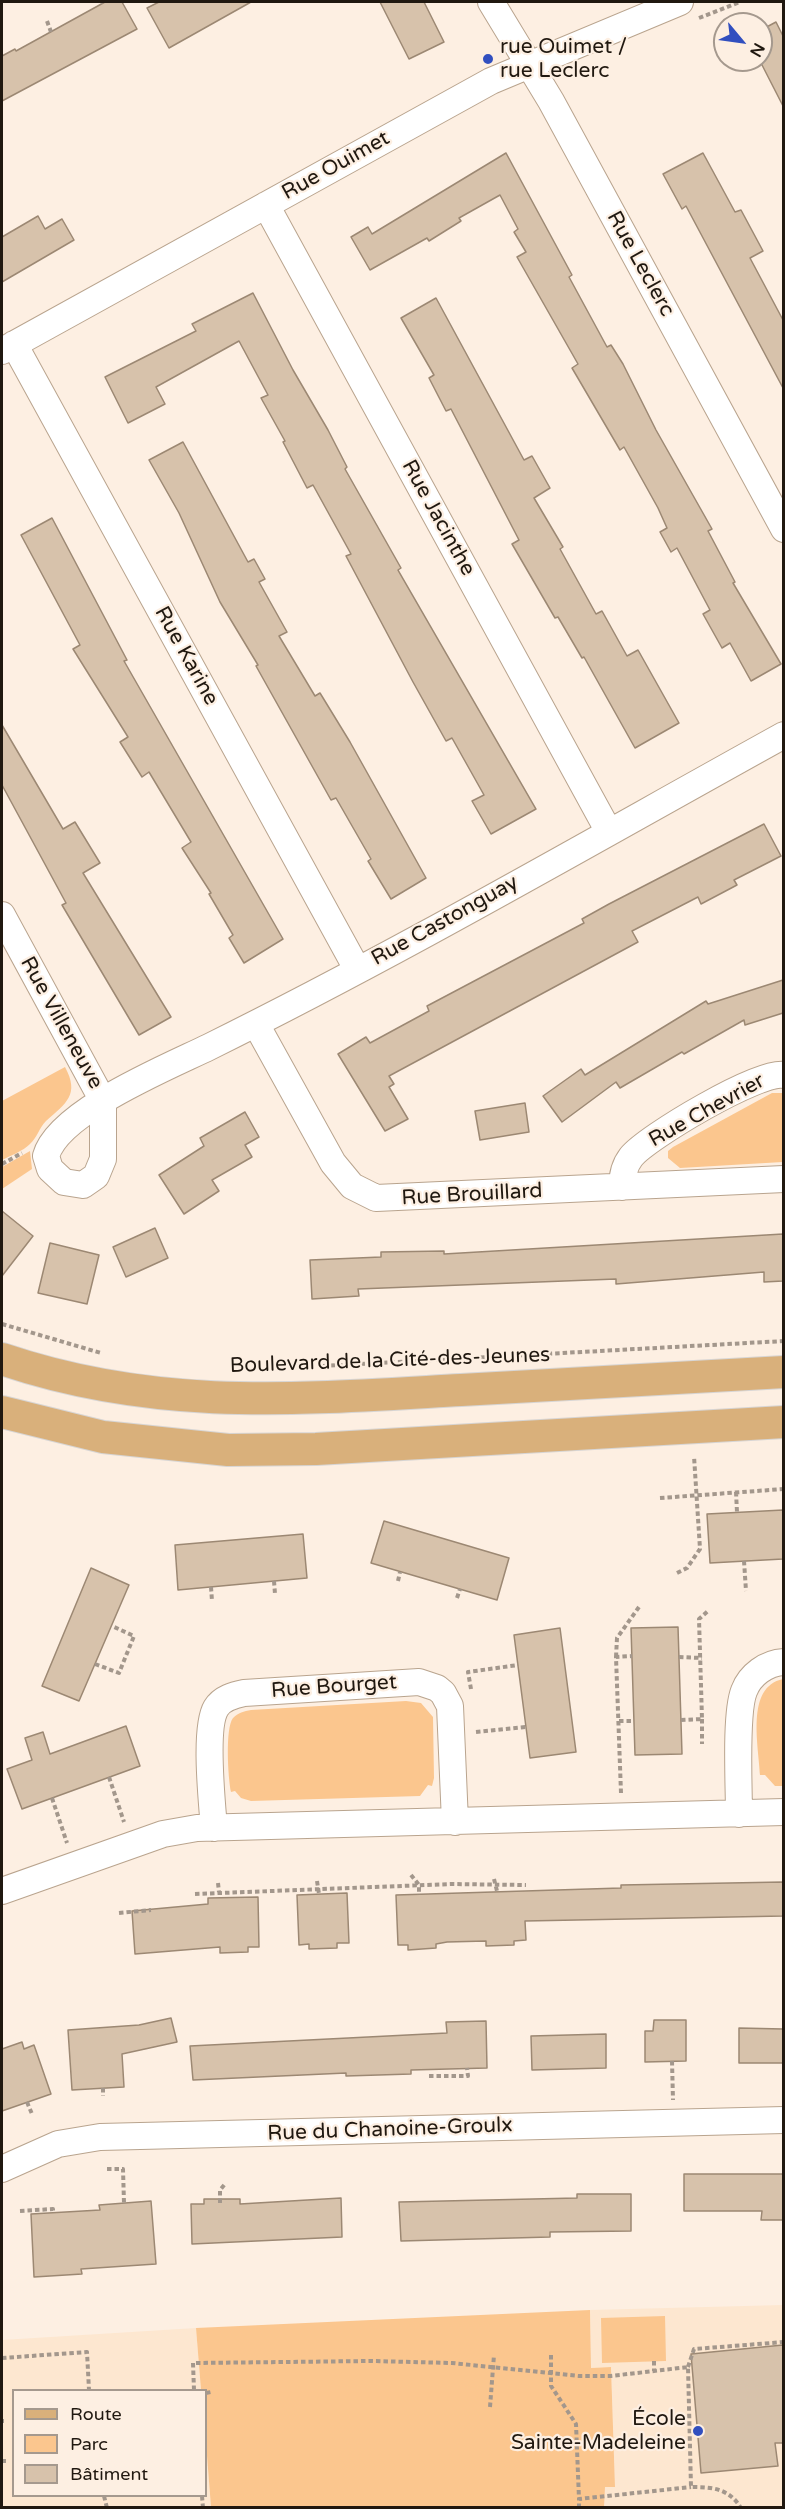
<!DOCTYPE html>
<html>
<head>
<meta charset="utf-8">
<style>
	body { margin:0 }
	#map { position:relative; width:785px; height:2509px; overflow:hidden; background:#fdefe2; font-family:"Varela Round",sans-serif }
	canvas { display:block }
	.frame { position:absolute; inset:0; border:3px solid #201810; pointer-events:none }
	.legend { position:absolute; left:12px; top:2389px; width:195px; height:108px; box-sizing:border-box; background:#fdefe2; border:2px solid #a5998e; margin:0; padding:8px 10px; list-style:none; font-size:18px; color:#201810 }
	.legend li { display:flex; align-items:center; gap:12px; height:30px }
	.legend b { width:30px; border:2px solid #a5998e }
	.north { position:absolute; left:713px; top:12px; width:60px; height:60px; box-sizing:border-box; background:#fdefe2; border:2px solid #a5998e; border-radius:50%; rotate:119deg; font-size:16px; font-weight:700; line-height:24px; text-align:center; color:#201810 }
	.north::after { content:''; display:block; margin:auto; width:21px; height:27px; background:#314fbf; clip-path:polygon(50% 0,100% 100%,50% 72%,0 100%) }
</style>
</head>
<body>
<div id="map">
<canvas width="785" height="2509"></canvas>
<div class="frame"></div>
<ul class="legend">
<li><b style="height:8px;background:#d9b07b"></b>Route</li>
<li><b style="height:16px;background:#fbc68e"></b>Parc</li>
<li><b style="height:16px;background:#d7c2ab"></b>Bâtiment</li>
</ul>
<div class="north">N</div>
</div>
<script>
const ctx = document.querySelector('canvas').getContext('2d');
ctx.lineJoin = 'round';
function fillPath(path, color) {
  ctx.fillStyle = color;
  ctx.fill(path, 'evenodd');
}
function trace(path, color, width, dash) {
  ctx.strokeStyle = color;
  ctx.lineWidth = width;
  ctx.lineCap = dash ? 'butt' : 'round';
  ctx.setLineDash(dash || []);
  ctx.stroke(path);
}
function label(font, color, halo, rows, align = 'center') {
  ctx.font = font + ' "Varela Round",sans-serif';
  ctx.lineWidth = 4.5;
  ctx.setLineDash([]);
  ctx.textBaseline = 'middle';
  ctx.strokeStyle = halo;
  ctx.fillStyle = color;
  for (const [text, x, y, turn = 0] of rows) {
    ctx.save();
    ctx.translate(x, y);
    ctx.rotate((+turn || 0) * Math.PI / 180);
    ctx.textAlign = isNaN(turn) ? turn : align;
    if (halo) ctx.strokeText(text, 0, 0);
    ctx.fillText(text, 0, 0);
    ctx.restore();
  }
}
fillPath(new Path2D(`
	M783 2305V2507H604V2487H615L611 2367 591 2368 590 2310Z
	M196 2328 201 2390H14V2496H206V2443L211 2507 2 2508V2340Z`), '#fde7d0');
fillPath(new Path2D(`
	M65 1067C80 1095 66 1103 46 1121 39 1128 37 1138 30 1144 23 1151 10 1156 2 1160V1101Z
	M772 1093H783V1162L680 1168 668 1158V1151L673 1147Z
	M30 1151 32 1169 2 1189V1167Z
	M783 1679V1786H775L765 1775H760C759 1746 745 1687 783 1679Z
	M406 1701 421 1703 433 1717 434 1778 432 1786 428 1785 420 1796 251 1801 241 1798 235 1791 231 1792C228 1778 225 1728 233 1718 238 1713 244 1711 251 1710Z
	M590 2310 591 2368 611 2367 615 2487H605L604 2507H211L206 2443V2390H201L196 2328Z
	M665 2316 666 2361 602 2363 601 2318Z`), '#fbc68e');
const building = new Path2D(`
	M105 2H122L137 29 2 101V56L15 49 16 51Z
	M159 2H251L169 48 147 8Z
	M380 2H424L444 42 409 59Z
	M776 22 783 36V106L761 63V30Z
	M506 153 572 275 569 277 607 347 611 345 623 364 656 430 712 529 708 531 735 582 733 583 781 664 751 681 730 643 722 648 703 614 710 610 677 548 671 552 660 532 667 528 658 508 624 447 620 450 572 368 578 364 517 257 526 252 514 232 518 229 500 195 459 218 461 221 429 241 427 238 370 270 351 237 368 227 372 234Z
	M703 153 735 212 741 210 763 251 750 258 783 320V388L686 206 682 209 663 174Z
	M38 216 45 229 62 219 74 240 2 282V237Z
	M253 293 293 370 328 430 347 467 345 469 401 568 398 570 536 809 491 834 472 801 484 795 452 738 446 741 413 682 346 556 351 554 313 485 307 488 283 442 285 441 261 398 268 395 239 341 156 387 165 404 128 423 105 377 196 331 192 324Z
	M436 298 524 460 532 456 550 488 534 498 563 547 560 549 596 614 602 611 627 656 638 650 679 723 635 748 584 657 582 658 558 617 555 618 512 544 519 540 451 409 446 411 429 378 434 375 401 318Z
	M183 442 248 562 254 559 265 579 259 582 287 632 279 636 315 696 320 693 350 742 426 878 391 899 368 861 371 859 336 798 331 800 256 666 258 665 220 602 179 513 149 460Z
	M52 518 127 660 124 661 283 939 244 963 229 938 233 935 209 894 211 893 182 848 191 842 149 772 142 777 120 742 128 737 73 649 80 645 21 535Z
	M2 725 63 829 75 822 100 863 83 873 171 1017 139 1035 62 905 66 903 2 785Z
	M764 824 781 856 734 880 737 885 701 904 698 897 632 931 638 942 389 1076 394 1084 389 1087 408 1119 385 1131 338 1054 366 1037 370 1043 429 1011 427 1006 584 923 582 919 609 904Z
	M783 980V1013L745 1025 744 1020 684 1054 682 1052 620 1088 616 1082 562 1122 543 1096 581 1069 585 1075 706 1001 708 1004Z
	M525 1103 529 1132 480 1140 475 1111Z
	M245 1112 259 1137 245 1145 252 1157 212 1180 219 1191 184 1214 159 1175 204 1146 200 1138Z
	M2 1211 33 1236 2 1276Z
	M155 1228 168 1258 126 1277 113 1247Z
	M783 1234V1281L764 1282V1272L616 1284V1279L358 1289 359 1296 312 1299 310 1260 381 1257V1252L444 1251V1254Z
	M50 1243 99 1255 87 1304 38 1293Z
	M783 1510V1559L710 1563 707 1514Z
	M384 1521 509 1558 497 1600 371 1563Z
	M303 1534 307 1578 178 1590 175 1545Z
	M91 1568 129 1585 79 1701 42 1686Z
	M678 1627 682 1754 635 1755 631 1628Z
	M560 1628 576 1752 530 1758 514 1635Z
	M126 1726 140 1766 22 1809 7 1769 32 1760 25 1738 43 1732 50 1754Z
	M783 1882V1916L525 1921 526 1940 514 1941V1945L486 1946V1941L447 1942 436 1944V1948L408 1950V1945H398L396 1895 621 1888V1885Z
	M347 1893 349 1943H337V1948L309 1949V1944L299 1945 297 1895Z
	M258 1897 259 1947H248V1952L220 1953V1947L135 1954 132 1911 208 1904V1898Z
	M171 2018 177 2042 122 2054 124 2087 72 2090 68 2030 139 2025Z
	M654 2020H686V2061L645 2062V2031H653Z
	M486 2021 487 2068 411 2070V2074L346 2076V2073L193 2080 190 2046 447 2033 446 2022Z
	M739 2028 783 2029V2063H739Z
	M606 2034V2068L532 2070 531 2036Z
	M22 2042 24 2049 34 2045 51 2094 2 2111V2049Z
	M684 2174H783V2220H761L762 2211H684Z
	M577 2194H631V2231L550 2232V2237L401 2241 399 2202 577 2198Z
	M341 2198 342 2237 192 2244 191 2204H204V2199H240V2204Z
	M151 2201 156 2264 81 2269 82 2274 34 2277 31 2214 100 2210 99 2205Z
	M783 2345V2443H775L778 2466 701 2473 691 2354Z`);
fillPath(building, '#d7c2ab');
trace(building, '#9c8873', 1.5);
const minor = new Path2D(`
	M491 2 551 101 784 529
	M266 205 609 832
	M14 344 357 969
	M2 351 491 81 680 2
	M2 915 103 1101V1159L96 1176 83 1185 64 1182 50 1169 46 1156C58 1112 168 1067 209 1047 403 951 594 840 784 735
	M256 1024 333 1163 352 1186 376 1198 784 1179
	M622 1187C622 1176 624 1166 631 1157 647 1137 760 1070 784 1075
	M739 1814C739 1786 735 1714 744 1691 750 1675 766 1663 784 1662
	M214 1828C212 1803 204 1728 216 1708 222 1698 234 1695 244 1693L419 1682 437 1688 443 1693 450 1706 455 1822
	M2 1891 163 1834 197 1828 784 1812
	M2 2169 58 2144 100 2137 784 2120`);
const major = new Path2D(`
	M2 1359C158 1412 300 1399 461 1390 568 1384 676 1378 784 1372
	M2 1412 103 1437 228 1450 316 1449 784 1422`);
trace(minor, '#b9a48e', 28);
trace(major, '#d7d5d4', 34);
trace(new Path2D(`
	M102 2 103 3
	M699 18 740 2
	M47 21 51 32
	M2 1164 22 1153
	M2 1324 101 1353
	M323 1366 784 1341
	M736 1492 737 1512
	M660 1498 784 1489
	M744 1561 746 1591
	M677 1573 687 1568 700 1549 694 1456
	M274 1581 275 1594
	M398 1581 400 1572
	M211 1587 212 1601
	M457 1598 460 1589
	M616 1657 617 1638 639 1607
	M679 1657 702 1658
	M95 1664 119 1673 134 1636 112 1626
	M471 1689 468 1672 518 1665
	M702 1719V1744
	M681 1720 702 1719 699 1619 709 1610
	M619 1721H634
	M476 1732 526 1727
	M109 1777 124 1822
	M621 1793 616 1657 632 1656
	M52 1798 67 1843
	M411 1875 419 1885V1895
	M494 1879 497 1891
	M317 1881 319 1894
	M218 1883 219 1892
	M195 1894 452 1884 526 1885
	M119 1913 151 1910
	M672 2061 673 2100
	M429 2076H468L467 2068
	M103 2088V2096
	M27 2102 32 2114
	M107 2169H123L124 2203
	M220 2203V2190L225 2184
	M20 2211 53 2209V2213
	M551 2355V2386L576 2424 579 2499
	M2 2358 87 2352 89 2390
	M654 2361V2371
	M688 2367 694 2349 784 2342
	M194 2390 193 2363 372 2361 452 2363 579 2376H611L688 2367 691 2487C711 2487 729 2488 741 2508
	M206 2393 211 2392
	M490 2407 494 2355
	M2 2421H4
	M2 2461H6
	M104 2496 107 2508
	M202 2496 203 2508
	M579 2508V2499L691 2487`), '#a3978c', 4, [4.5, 3]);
trace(minor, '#fff', 26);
trace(major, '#d9b07b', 32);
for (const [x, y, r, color] of [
	[488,59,6,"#314fbf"],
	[698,2431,6,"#314fbf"]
]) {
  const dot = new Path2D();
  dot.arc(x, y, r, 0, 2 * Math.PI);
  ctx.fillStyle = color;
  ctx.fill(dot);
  trace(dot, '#fdefe2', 2);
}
label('21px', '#201810', '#fdefe2', [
	["rue Ouimet /",500,47],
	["rue Leclerc",500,71],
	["École",686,2419,"right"],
	["Sainte-Madeleine",686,2443,"right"]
], 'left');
label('21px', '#201810', '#fdefe2', [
	["Rue Ouimet",336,166,-29],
	["Rue Leclerc",640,264,61],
	["Rue Jacinthe",438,518,61],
	["Rue Karine",186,656,61],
	["Rue Castonguay",445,921,-29],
	["Rue Villeneuve",61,1023,61],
	["Rue Chevrier",707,1111,-29],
	["Rue Brouillard",472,1195,-3],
	["Boulevard de la Cité-des-Jeunes",390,1361,-2],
	["Rue Bourget",334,1687,-4],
	["Rue du Chanoine-Groulx",390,2130,-2]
]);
</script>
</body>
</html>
